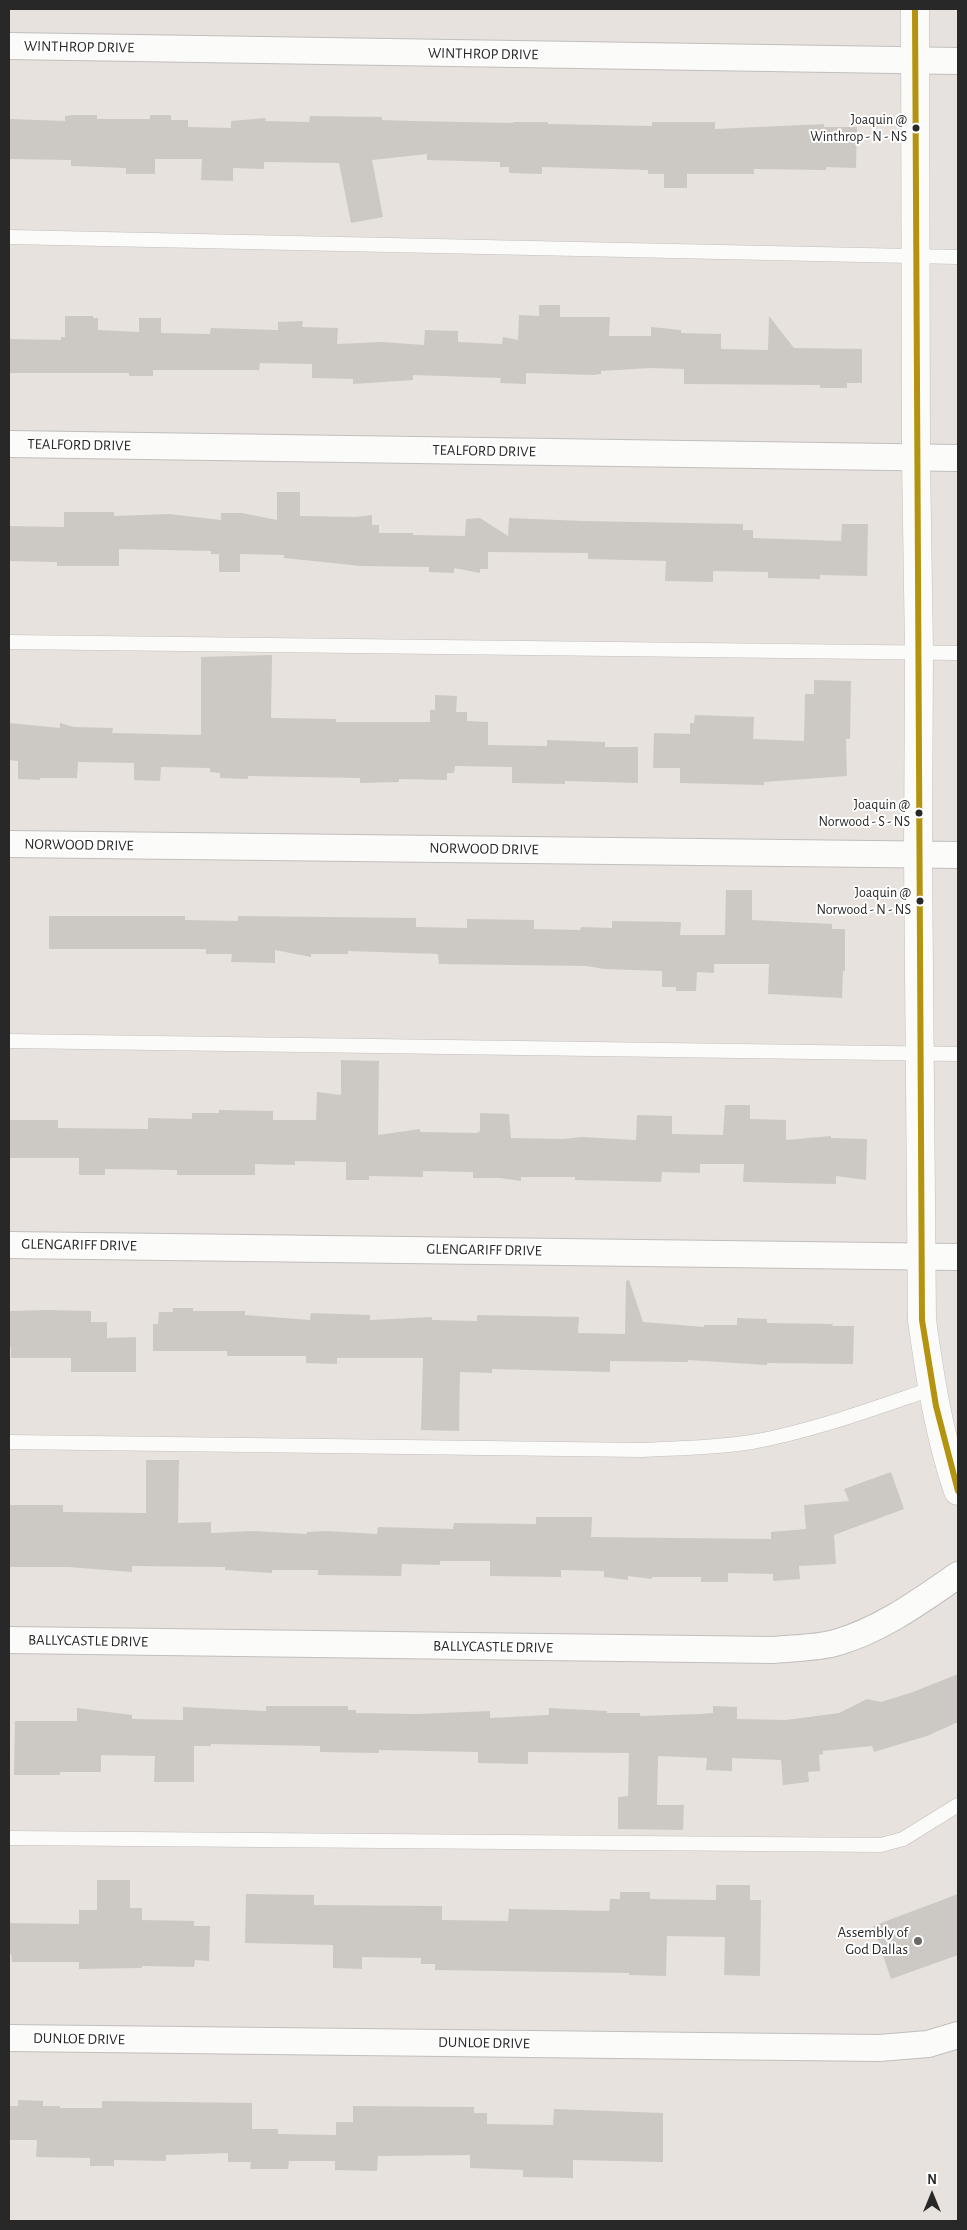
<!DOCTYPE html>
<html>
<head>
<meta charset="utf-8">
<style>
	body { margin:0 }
	#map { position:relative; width:967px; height:2230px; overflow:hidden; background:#e7e2dd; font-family:"Alegreya Sans",sans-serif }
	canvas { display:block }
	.frame { position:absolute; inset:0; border:10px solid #282828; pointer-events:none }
	.north { position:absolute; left:907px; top:2170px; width:50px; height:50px; -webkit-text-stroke:4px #fff; paint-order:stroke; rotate:0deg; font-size:14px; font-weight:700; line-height:20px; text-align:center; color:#282828 }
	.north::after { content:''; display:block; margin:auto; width:18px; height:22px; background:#282828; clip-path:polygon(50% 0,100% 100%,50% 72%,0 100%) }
</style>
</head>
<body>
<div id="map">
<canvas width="967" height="2230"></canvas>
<div class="frame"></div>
<div class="north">N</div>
</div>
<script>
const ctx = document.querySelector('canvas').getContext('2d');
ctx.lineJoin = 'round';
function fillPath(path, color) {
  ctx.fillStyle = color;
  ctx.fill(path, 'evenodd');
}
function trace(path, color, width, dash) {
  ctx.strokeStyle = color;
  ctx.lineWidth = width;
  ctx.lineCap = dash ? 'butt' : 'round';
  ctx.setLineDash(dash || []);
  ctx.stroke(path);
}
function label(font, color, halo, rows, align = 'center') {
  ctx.font = font + ' "Alegreya Sans",sans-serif';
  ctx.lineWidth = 4;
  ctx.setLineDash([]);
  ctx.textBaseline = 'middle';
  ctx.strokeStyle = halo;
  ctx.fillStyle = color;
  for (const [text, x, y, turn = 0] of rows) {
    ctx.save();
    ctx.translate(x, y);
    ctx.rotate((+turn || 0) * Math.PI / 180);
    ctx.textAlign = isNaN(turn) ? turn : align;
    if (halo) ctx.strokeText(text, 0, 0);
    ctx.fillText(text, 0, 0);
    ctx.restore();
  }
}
fillPath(new Path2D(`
	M75 115H97V119H150V115H171V120H188V127L231 128V121L266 118 265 121 309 122 310 116 382 117V120L413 121 513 123V122H548V124L652 126V122H715V129L824 124V127H857L856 168 826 167V170L754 169V174H687V188H664V174H648V170L542 167V174L509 173V167H500V162L427 160V154L372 160 383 217 351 223 339 163 264 162V169L233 168V181L201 180 202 159H155V174H126V168L71 166V160L9 159V119L65 121V116Z
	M539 305H560V317H610L609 336H651V327L681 330V333L721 334V349L768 350 769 316 794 348 862 349V383H847V388H820V385L684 384V369L650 368 601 371V374L593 375 526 373V384L500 383 501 378 413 375V380L353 384V379L312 378V364L260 363 259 370H153V376H129V373H9V339L61 340V337H65V316H93V318H98V330L139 332V318H161V333L210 334 211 328 278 330V322L303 321 302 327 338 328 337 344 381 342 424 345 425 330 458 331V342L502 344 503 337 518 340 519 315 539 316Z
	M277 492H300V516L356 517 372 515V525H379V533H413V535L465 536 466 519 480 518 508 536 509 518 583 521 743 524V530H753V538L841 541 842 524H868L867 576 820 575V579L768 578V572L713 571V582L665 581 666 561 588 559V553L488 552V569H480V573L454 568V573L429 572V567L361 566 284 558V555L240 554V572H219V554H211V551L119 549V566H57V562L9 561V526L64 527V512H114V516L169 514 221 520V513H242L277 520Z
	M272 655 271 718 336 719V722H430V710H435V695L457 696 456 712H467V721L488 722V745L547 746V740L605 742V747H638V783L565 781V784L512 783V767L455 766 454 773H447V780L399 779V782L360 783V778L248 776V779L220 778V773L210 772V768L161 767 160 781 134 780V763L78 762 77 778H40V780L18 779V761L9 760V723L60 728V723L74 727 113 728 112 733 201 735V657Z
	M814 680 851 681 850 739H846L847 776 764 782V785L680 783V768H653L654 733 690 734V723H694L695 715 754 717 753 739 804 741 805 694H814Z
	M726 890H752V920L832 924V929H845V971H843L842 998 768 994 769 964H714V973L697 972 696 991H676V987H662V971L604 969 587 966 439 964 438 954 348 951V954H311V957L275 950V963L231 962 232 954H206V949H49V916H185V920L238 921V916L416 918V927L467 928V919L534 920V929L580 930 581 927 612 928V921L681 922 680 935H725Z
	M341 1060 379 1061 378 1135 420 1129V1132L477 1133 480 1131V1113L509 1114 511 1138 563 1139 582 1137 636 1140 637 1115 672 1116V1134L723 1135 725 1105H750V1119L786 1120V1140L831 1136V1138L867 1139 866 1180 836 1176V1184L743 1182 744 1164H700V1173L662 1172 661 1182 575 1180V1177H521V1181L500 1178H473V1172L423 1171V1177L369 1176V1180H346V1162L295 1161V1165L255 1164V1175H177V1170L105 1169V1175H79V1158H9V1120H58V1128L148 1129V1118L192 1119V1113H219V1110L273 1111V1120H316L317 1092 341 1095Z
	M629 1280 643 1322 704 1327V1325H737V1318L767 1319V1323L833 1324 832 1326H854L853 1364 767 1363V1365L688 1360V1362L610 1361V1372L492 1369V1373L460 1372 459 1431 421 1430 423 1358H337V1364L306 1363V1356H227V1351H153V1324H158L159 1312H173V1308H193V1311H245V1315L310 1320 311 1313 370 1315V1320L432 1317V1320L477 1321V1315L579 1317 578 1333 625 1334 626 1281Z
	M48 1310 91 1311V1322H107V1338L136 1337V1372H71V1358H11V1347H9V1311Z
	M146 1460H179L178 1523 211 1522V1533L252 1531 307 1534V1532L326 1531 377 1534 378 1527 453 1529 454 1523 536 1524V1517H592L591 1537 771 1539V1532L806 1529 804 1505 849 1501 844 1489 891 1472 904 1509 834 1535 836 1564 799 1566 800 1579 773 1581V1574L728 1573V1582H701V1577H652V1579L628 1576V1580L604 1577V1571L561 1570V1577L490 1576V1561H440V1565L402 1564 401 1576 318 1575V1570H272V1573L225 1570V1567L132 1566V1572L68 1567H9V1505H63V1512L146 1513Z
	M958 1674V1722L927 1736 874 1752 872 1746 823 1751V1754L819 1755 820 1771 808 1772 809 1782 783 1785 781 1760 732 1758V1771L706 1770 707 1758 658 1756 657 1805H684L683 1830 618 1829V1797L628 1796 629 1753 528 1752V1764L478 1763V1752L379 1750V1753L320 1752V1746L211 1744V1746H194V1782H154L155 1756 101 1755V1772H60V1775H14L15 1721H77V1708L132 1715V1719L183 1720V1707L266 1711V1706H348V1710H356V1713L417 1714 490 1711V1718L549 1715V1708L607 1711V1713H640V1716L700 1714 713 1713V1706L737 1707V1719L786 1720 839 1713 867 1699 881 1702 913 1692Z
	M97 1880H130V1908H142V1920L194 1921V1926H210L209 1961 195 1960 194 1967 142 1966V1968L79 1969V1962H12L11 1954H9V1923L79 1924V1910H97Z
	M716 1885H750V1900H761L760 1976 724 1975 725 1937 667 1936 666 1976 629 1975V1973L435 1970V1964H421V1958L362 1957V1969L333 1968V1945L245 1943 246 1894 314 1895V1905L442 1906V1920L508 1921 509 1909 609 1911 610 1899H620V1892H650V1899L716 1900Z
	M958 1894V1955L891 1979 873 1926Z
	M18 2100 43 2101V2106H60V2108H102V2101L252 2103V2129H278V2134L336 2135V2122H353V2106L474 2107V2113H487V2124L553 2125 554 2109 663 2113V2162L573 2160V2178L523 2177V2170L470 2168V2155L378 2156 377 2171 335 2170V2161H289L288 2169H250L251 2162H228V2153L166 2155V2161L114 2160V2166H90V2158L36 2157 37 2140H9V2106H18Z`), '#ccc8c4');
const lane = new Path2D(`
	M9 237 958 257
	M9 642 958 653
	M9 1041 958 1054
	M9 1442 642 1450C678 1448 716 1448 752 1442 813 1431 872 1409 931 1389
	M9 1838 881 1845 903 1839 958 1805`);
const street = new Path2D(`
	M9 46 958 61
	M9 444 958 458
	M9 844 958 855
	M9 1245 958 1257
	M9 1640 774 1650C793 1648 816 1648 835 1643 881 1630 919 1602 958 1575
	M9 2038 879 2048 928 2044 958 2035`);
const secondary = new Path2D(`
	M915 9 916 458 919 652 918 854 922 1320C930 1378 939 1435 958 1491`);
trace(lane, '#c0bfbf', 15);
trace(street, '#c0bfbf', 28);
trace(secondary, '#c0bfbf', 29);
trace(lane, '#fbfbfa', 14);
trace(street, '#fbfbfa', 26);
trace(secondary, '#fbfbfa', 28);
trace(new Path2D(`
	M915 9 922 1320 936 1406 958 1491`), '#b4930e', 6);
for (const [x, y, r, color] of [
	[916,128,4.5,"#282828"],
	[919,813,4.5,"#282828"],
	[920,901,4.5,"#282828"],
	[918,1941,5,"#6b6967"]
]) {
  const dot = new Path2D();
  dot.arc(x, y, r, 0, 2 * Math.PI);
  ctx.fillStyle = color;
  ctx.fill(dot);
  trace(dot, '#fff', 2);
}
label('14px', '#282828', '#fff', [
	["Joaquin @",907,120],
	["Winthrop - N - NS",907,137],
	["Joaquin @",910,805],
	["Norwood - S - NS",910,822],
	["Joaquin @",911,893],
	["Norwood - N - NS",911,910]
], 'right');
label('15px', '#282828', '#fff', [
	["WINTHROP DRIVE",79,47,1],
	["WINTHROP DRIVE",483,54,1],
	["TEALFORD DRIVE",79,445,1],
	["TEALFORD DRIVE",484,451,1],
	["NORWOOD DRIVE",79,845,1],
	["NORWOOD DRIVE",484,849,1],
	["GLENGARIFF DRIVE",79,1245,1],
	["GLENGARIFF DRIVE",484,1250,1],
	["BALLYCASTLE DRIVE",88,1641,1],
	["BALLYCASTLE DRIVE",493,1647,1],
	["DUNLOE DRIVE",79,2039,1],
	["DUNLOE DRIVE",484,2043,1]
]);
label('15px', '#282828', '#fff', [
	["Assembly of",908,1932],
	["God Dallas",908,1949]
], 'right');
</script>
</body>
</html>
